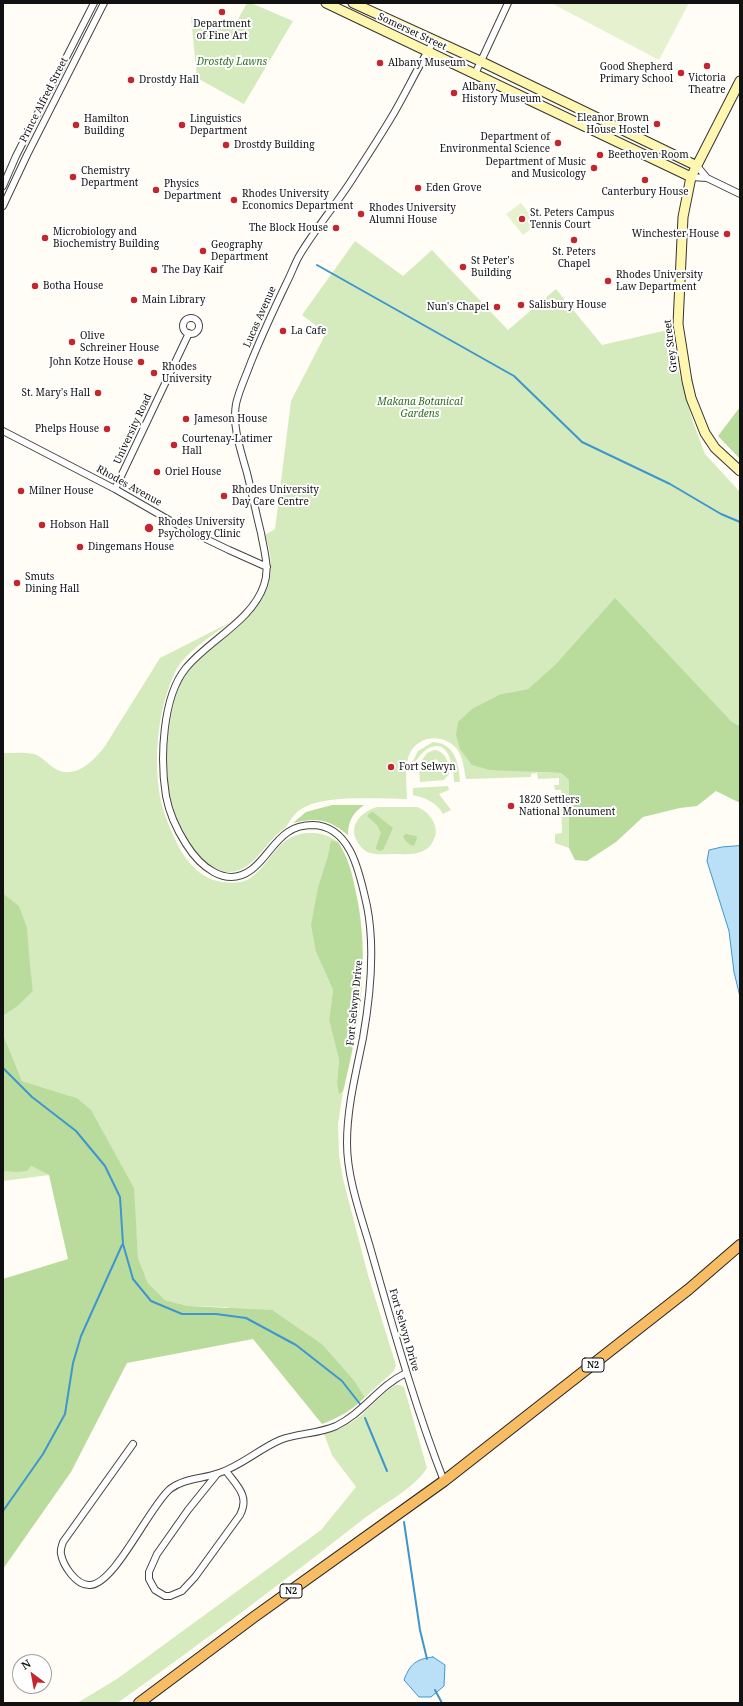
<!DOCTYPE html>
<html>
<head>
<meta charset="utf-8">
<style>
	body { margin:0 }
	#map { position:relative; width:743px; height:1706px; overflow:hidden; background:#fffdf5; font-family:"Noto Serif",serif }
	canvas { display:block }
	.frame { position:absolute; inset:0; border:4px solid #111; pointer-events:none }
	.north { position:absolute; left:12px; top:1654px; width:40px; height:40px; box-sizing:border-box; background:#fff; border:1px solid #a0a0a0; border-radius:50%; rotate:328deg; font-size:11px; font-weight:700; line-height:16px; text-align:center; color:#111 }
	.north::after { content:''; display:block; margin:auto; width:14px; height:18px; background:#c4262e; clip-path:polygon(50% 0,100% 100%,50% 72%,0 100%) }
</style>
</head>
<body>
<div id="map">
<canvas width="743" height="1706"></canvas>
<div class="frame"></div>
<div class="north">N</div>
</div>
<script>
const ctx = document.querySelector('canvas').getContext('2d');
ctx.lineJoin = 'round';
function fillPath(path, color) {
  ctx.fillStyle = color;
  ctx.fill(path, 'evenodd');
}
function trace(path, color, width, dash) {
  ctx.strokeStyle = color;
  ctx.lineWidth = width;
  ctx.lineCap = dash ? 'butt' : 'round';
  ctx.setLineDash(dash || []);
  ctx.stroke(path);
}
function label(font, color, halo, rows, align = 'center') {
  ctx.font = font + ' "Noto Serif",serif';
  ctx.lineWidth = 4;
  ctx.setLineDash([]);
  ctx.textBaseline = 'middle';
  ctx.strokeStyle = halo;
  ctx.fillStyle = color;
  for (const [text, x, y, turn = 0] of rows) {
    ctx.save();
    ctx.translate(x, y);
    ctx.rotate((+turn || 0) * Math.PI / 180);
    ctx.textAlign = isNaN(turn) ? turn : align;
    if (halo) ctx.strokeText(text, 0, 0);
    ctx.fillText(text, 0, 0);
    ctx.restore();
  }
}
fillPath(new Path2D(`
	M247 3H251L293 21 244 104 197 78 191 17 232 30Z
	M355 241 403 276 432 250 508 330 556 289 602 345 672 329 676 362 693 422 705 454 740 492V726L732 722 672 659 557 663 528 689 501 694 532 772 561 773 569 780V848L555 843V834L562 833 561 790H555L554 785H559V778L538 779 537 773 531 774V777L466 779C464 769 463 757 457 749 444 733 417 735 409 755 404 768 407 786 407 799 379 799 331 795 307 806 296 810 292 818 286 827 282 830 278 833 274 837 261 851 249 873 227 872 212 871 199 858 192 846 184 833 177 821 173 807 162 775 167 706 184 676 196 655 218 644 236 629 248 618 260 604 267 588 274 570 271 552 265 535L275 529 291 401 326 333 302 315Z
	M231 622C213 635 185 652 175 672 158 709 153 757 160 797 163 812 169 826 175 839 183 857 197 876 217 881 225 883 239 884 247 880 272 866 276 833 310 833 322 833 328 835 338 842L331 840 316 952 333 990 329 1020 339 1060 337 1082 342 1094 343 1092 338 1124 339 1155 343 1179 368 1275 396 1365 394 1371 365 1397 353 1379 323 1345 227 1307 188 1306 165 1300 148 1283 138 1258 133 1188 91 1111 77 1098 22 1081 3 1034V1016L18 1006 33 991 19 906 3 893V753C13 753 25 752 34 754 41 756 48 764 54 768 74 781 94 761 105 746L160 658Z
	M433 742C455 743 459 764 460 782H454C454 768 449 736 427 749 422 753 418 757 415 763H412L418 751Z
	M434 750C446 751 449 763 449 774L444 780 420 782 419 769 429 768 434 771 439 768V762L436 759 431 761 428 764H419L427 753Z
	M448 786 449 790 439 794 451 810 443 814C436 802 426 798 413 795V788Z
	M377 807H417C425 810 429 814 433 821 436 827 437 833 434 839 427 857 407 854 391 854 384 854 376 855 370 853 364 851 361 847 358 843 347 826 361 812 377 807Z
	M31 1166 49 1175 3 1181V1171L14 1172Z
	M395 1385H400L404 1387 427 1468C413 1490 382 1504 361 1521 283 1582 204 1641 123 1699L117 1703H77L117 1679 321 1530 356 1487 332 1455 324 1434C361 1425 367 1405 395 1385Z`), '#d5ebbd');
fillPath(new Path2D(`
	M740 407V459L718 436Z
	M615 598 732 722 740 726V803L716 791 697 806 680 808 643 817 616 842 587 861 575 860 569 848V780L561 773 490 770 472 765 460 749 456 735 458 722 472 709 501 694 528 689 557 663Z
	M332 805H364C353 813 348 821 348 835 329 819 317 817 293 823L306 812Z
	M373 812 393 828 383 850 380 851 376 849V847L381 833 377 825 367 816 370 813Z
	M406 834 416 836 417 838 414 846C409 845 405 841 403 836Z
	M331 840 338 842C349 859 352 873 356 893 371 960 359 1027 343 1092L339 1094 337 1082 339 1060 329 1020 333 990 316 952 311 925 318 888 328 856Z
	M3 893 19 906 27 928 30 966 33 991 18 1006 3 1016Z
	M3 1034 22 1081 77 1098 91 1110 134 1188 138 1258 148 1283 165 1300 188 1306 272 1310 323 1345 353 1379 365 1397C351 1411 340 1417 322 1424L253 1339 127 1363 71 1472 3 1569V1279L68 1259 49 1175 31 1166 27 1171 14 1172 3 1171Z`), '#b9dc9c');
fillPath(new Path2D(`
	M551 3H689L659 60Z
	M521 203 537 224 523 235 506 214Z`), '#e6f2cf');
const water = new Path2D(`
	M740 846V997L734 972 729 931 707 861 709 850 722 847Z
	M433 1657 445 1665 444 1686 431 1697H419L404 1680C410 1664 416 1659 433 1657Z`);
fillPath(water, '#b9e0f7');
trace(water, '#3f96cf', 1);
trace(new Path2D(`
	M317 265 514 376 582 442 670 484 721 514 740 522
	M3 1068 32 1097 76 1131 105 1166 120 1197 123 1244 133 1279 151 1301 182 1314H216L246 1318 296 1345 342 1381 360 1404
	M365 1418 387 1471
	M3 1511 43 1454 65 1414 73 1363 81 1336 122 1245
	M404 1522 420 1630 427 1659
	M435 1690 442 1703`), '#3f96cf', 2);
const minor = new Path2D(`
	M434 41C418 66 406 93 391 118 379 138 366 158 353 178 336 205 314 230 298 258 294 266 291 274 287 282 274 309 262 335 251 362 246 376 239 390 236 404 232 427 241 451 247 473 252 493 256 513 261 533 264 551 270 568 264 585 252 621 209 640 186 668 162 697 160 760 166 796 169 812 177 830 186 844 199 865 225 889 251 870 265 860 273 842 288 832 295 827 304 825 313 825 352 826 360 876 367 906 375 946 370 998 363 1038 356 1073 347 1107 347 1143 347 1180 362 1218 372 1254 394 1331 415 1407 444 1481
	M475 74 508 3
	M697 166 707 178
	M691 177 707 178 740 194
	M3 186 16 156 94 3
	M3 206 27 155 104 3
	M183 326a8 8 0 1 1 16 0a8 8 0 1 1-16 0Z
	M3 431 115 489 183 528 229 550 267 567
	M115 489 189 333
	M133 1444 63 1542C62 1546 60 1549 61 1554 63 1565 76 1586 90 1585 115 1584 149 1507 170 1489 184 1478 203 1479 219 1473 241 1466 259 1449 280 1440 298 1433 318 1434 336 1426 363 1413 379 1386 406 1373
	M217 1474 188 1510 157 1554 149 1572V1579L155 1590 165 1596H170L182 1591 195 1577 240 1515C250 1496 237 1486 226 1471`);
const secondary = new Path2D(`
	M326 3 691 177
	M353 3 480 61 697 166
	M740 81 691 177 683 217 678 324 687 381 691 398 705 433 715 448 740 471`);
const trunk = new Path2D(`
	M139 1703 254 1617 444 1481 689 1289 740 1245`);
trace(minor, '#444', 8);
trace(secondary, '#333', 11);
trace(trunk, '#222', 12);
trace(minor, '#fff', 6);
trace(secondary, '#fff6b0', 9);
trace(trunk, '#f7bc64', 10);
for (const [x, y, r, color] of [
	[222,12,4,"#c4262e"],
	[380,63,4,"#c4262e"],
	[707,66,4,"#c4262e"],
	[681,73,4,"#c4262e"],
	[131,80,4,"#c4262e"],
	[454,93,4,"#c4262e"],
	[657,124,4,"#c4262e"],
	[76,125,4,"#c4262e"],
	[182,125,4,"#c4262e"],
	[558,143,4,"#c4262e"],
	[226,145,4,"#c4262e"],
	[600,155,4,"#c4262e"],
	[594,168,4,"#c4262e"],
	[73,177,4,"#c4262e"],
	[645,180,4,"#c4262e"],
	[418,188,4,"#c4262e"],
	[156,190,4,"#c4262e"],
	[234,200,4,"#c4262e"],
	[361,214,4,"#c4262e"],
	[522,219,4,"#c4262e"],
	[336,228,4,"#c4262e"],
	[727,234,4,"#c4262e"],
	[45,238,4,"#c4262e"],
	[574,240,4,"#c4262e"],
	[203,251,4,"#c4262e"],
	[463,267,4,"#c4262e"],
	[154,270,4,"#c4262e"],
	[608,281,4,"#c4262e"],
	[35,286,4,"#c4262e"],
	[134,300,4,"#c4262e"],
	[521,305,4,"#c4262e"],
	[497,307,4,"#c4262e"],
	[283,331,4,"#c4262e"],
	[72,342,4,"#c4262e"],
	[141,362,4,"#c4262e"],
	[154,373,4,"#c4262e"],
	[98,393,4,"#c4262e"],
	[186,419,4,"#c4262e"],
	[107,429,4,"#c4262e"],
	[174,445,4,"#c4262e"],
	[157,472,4,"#c4262e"],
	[21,491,4,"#c4262e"],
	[224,496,4,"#c4262e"],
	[42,525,4,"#c4262e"],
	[149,528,5,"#c4262e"],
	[80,547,4,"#c4262e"],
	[17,583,4,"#c4262e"],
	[391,767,4,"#c4262e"],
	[511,806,4,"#c4262e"]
]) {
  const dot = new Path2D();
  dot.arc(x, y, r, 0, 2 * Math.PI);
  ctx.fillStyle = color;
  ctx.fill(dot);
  trace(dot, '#fff', 1.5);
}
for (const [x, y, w] of [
	[593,1365,22],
	[291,1591,22]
]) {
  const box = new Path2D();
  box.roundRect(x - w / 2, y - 7, w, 14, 3);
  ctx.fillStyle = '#fff';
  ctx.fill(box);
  trace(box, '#111', 1);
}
label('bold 9px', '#111', null, [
	["N2",593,1365],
	["N2",291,1591]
]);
label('10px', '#111', '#fff', [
	["Department",222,24,"center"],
	["of Fine Art",222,36,"center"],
	["Albany Museum",388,63],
	["Good Shepherd",673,67,"right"],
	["Primary School",673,79,"right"],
	["Victoria",707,78,"center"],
	["Theatre",707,90,"center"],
	["Drostdy Hall",139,80],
	["Albany",462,87],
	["History Museum",462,99],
	["Eleanor Brown",649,118,"right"],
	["House Hostel",649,130,"right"],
	["Hamilton",84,119],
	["Building",84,131],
	["Linguistics",190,119],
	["Department",190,131],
	["Department of",550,137,"right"],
	["Environmental Science",550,149,"right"],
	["Drostdy Building",234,145],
	["Beethoven Room",608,155],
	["Department of Music",586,162,"right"],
	["and Musicology",586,174,"right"],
	["Chemistry",81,171],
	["Department",81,183],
	["Physics",164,184],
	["Department",164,196],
	["Eden Grove",426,188],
	["Canterbury House",645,192,"center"],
	["Rhodes University",242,194],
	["Economics Department",242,206],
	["Rhodes University",369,208],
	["Alumni House",369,220],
	["St. Peters Campus",530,213],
	["Tennis Court",530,225],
	["The Block House",328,228,"right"],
	["Microbiology and",53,232],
	["Biochemistry Building",53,244],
	["Winchester House",719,234,"right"],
	["Geography",211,245],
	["Department",211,257],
	["St. Peters",574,252,"center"],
	["Chapel",574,264,"center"],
	["St Peter's",471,261],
	["Building",471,273],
	["The Day Kaif",162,270],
	["Rhodes University",616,275],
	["Law Department",616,287],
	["Botha House",43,286],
	["Main Library",142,300],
	["Salisbury House",529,305],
	["Nun's Chapel",489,307,"right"],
	["La Cafe",291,331],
	["Olive",80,336],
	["Schreiner House",80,348],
	["John Kotze House",133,362,"right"],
	["Rhodes",162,367],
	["University",162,379],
	["St. Mary's Hall",90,393,"right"],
	["Jameson House",194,419],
	["Phelps House",99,429,"right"],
	["Courtenay-Latimer",182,439],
	["Hall",182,451],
	["Oriel House",165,472],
	["Rhodes University",232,490],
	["Day Care Centre",232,502],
	["Milner House",29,491],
	["Rhodes University",158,522],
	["Psychology Clinic",158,534],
	["Hobson Hall",50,525],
	["Dingemans House",88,547],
	["Smuts",25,577],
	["Dining Hall",25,589],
	["Fort Selwyn",399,767],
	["1820 Settlers",519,800],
	["National Monument",519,812]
], 'left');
label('10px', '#111', '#fff', [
	["Somerset Street",412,32,25],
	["Prince Alfred Street",44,100,-63],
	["Lucas Avenue",260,317,-66],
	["Grey Street",671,346,-97],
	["University Road",133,429,-65],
	["Rhodes Avenue",129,486,29],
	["Fort Selwyn Drive",355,1003,-84],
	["Fort Selwyn Drive",404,1330,74]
]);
label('italic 10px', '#2f6b1f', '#fff', [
	["Drostdy Lawns",232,62],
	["Makana Botanical",420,402],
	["Gardens",420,414]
]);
</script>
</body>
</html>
